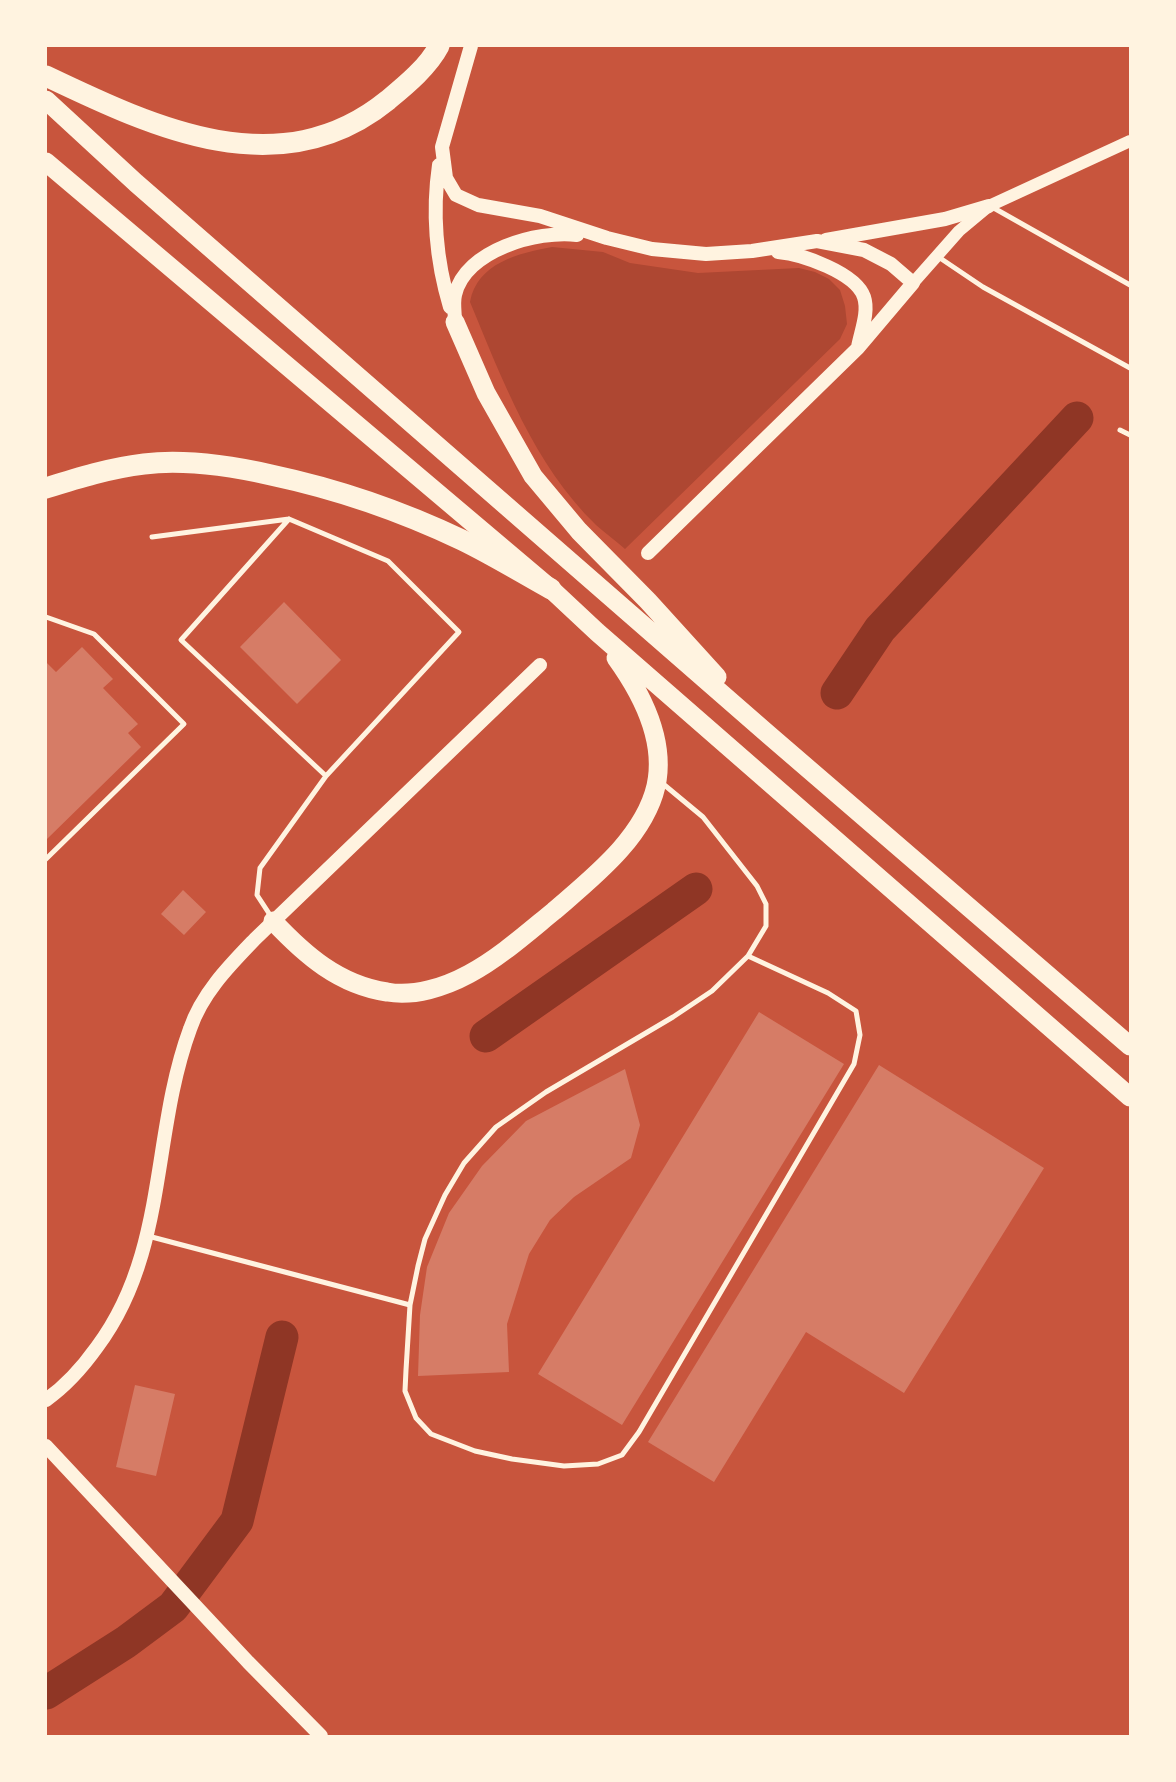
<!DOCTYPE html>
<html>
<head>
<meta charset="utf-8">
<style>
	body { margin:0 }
	#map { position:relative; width:1176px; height:1782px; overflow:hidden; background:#c8553d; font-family:Mulish,sans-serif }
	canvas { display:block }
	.frame { position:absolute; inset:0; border:47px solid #fff3e0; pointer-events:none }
</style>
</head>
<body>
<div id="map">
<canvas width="1176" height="1782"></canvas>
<div class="frame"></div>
</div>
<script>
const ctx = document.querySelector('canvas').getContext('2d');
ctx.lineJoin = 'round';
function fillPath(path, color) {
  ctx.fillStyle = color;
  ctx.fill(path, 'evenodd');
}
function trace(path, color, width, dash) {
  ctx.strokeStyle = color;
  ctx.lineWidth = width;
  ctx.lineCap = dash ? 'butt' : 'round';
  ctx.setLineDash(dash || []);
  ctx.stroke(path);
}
fillPath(new Path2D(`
	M552 247 603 252 630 263 698 273 799 268 815 272 829 279 840 290 845 306 847 324 840 339 625 549C616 541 605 533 596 525 534 465 502 379 470 302 477 263 519 253 552 247Z`), '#ae4732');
trace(new Path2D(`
	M837 693 880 629 1077 418
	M486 1036 696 889
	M46 1693 126 1642 173 1607 237 1521 282 1337`), '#8f3625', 33);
fillPath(new Path2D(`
	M284 602 341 660 297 704 240 647Z
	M82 647 113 679 103 688 138 724 128 733 141 747 46 840V662L56 672Z
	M183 890 206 912 184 935 161 914Z
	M759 1012 844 1064 622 1425 538 1374Z
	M879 1065 1044 1168 904 1393 806 1332 714 1482 648 1442Z
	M625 1069 640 1125 631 1158 574 1197 550 1220 529 1254 507 1324 509 1372 418 1376 420 1315 427 1267 449 1213 482 1166 526 1121Z
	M135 1385 175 1394 156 1476 116 1467Z`), '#d67c66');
trace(new Path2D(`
	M992 207 1130 285
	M937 256 983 287 1130 368
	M1120 430 1130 435
	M289 519 181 640 326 776
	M152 537 289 519 388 561 459 632 326 776 260 868 257 895 272 918
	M46 617 94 634 184 724 46 859
	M662 783 703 817 757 886 766 904V926L748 956 712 991 673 1017 546 1092 496 1127 464 1163 445 1195 425 1239 418 1266 410 1305 406 1370 405 1391 416 1418 431 1434 475 1451 512 1459 564 1466 598 1464 622 1455 639 1432 854 1064 860 1035 856 1011 828 993 748 956
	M148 1236 410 1305`), '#fff3e0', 5);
trace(new Path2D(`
	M913 283 959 231 989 206 1130 141`), '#fff3e0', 12);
trace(new Path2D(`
	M471 46 442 147 446 178 456 195 478 205 540 216 607 238 652 249 706 254 752 251 817 241 864 250 891 264 913 283 858 348 648 553
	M439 165C432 213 436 260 450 307
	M826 240 945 219 989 206
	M778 252C802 254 856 273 864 297 869 312 861 331 858 347
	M455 322C455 313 453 303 455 295 465 250 538 230 577 235
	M46 1400C67 1385 82 1368 97 1347 168 1252 151 1135 190 1029 202 993 230 965 255 939L540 665
	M46 1446 248 1662 321 1736`), '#fff3e0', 14);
trace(new Path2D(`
	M46 100 136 183 769 735 1130 1046
	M46 162 551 589 597 632 1130 1097
	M455 322 486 393 533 476 579 531 648 601 717 677
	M273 921C305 955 339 985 387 992 414 997 445 987 469 974 499 958 527 933 554 911 592 878 644 838 656 786 666 740 642 694 616 658`), '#fff3e0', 19);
trace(new Path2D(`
	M46 76C153 127 280 188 388 100 406 85 428 67 439 46
	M46 488C78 478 110 468 144 464 185 459 231 466 271 475 337 489 401 511 462 540 493 555 522 573 551 589`), '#fff3e0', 21);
</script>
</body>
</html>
